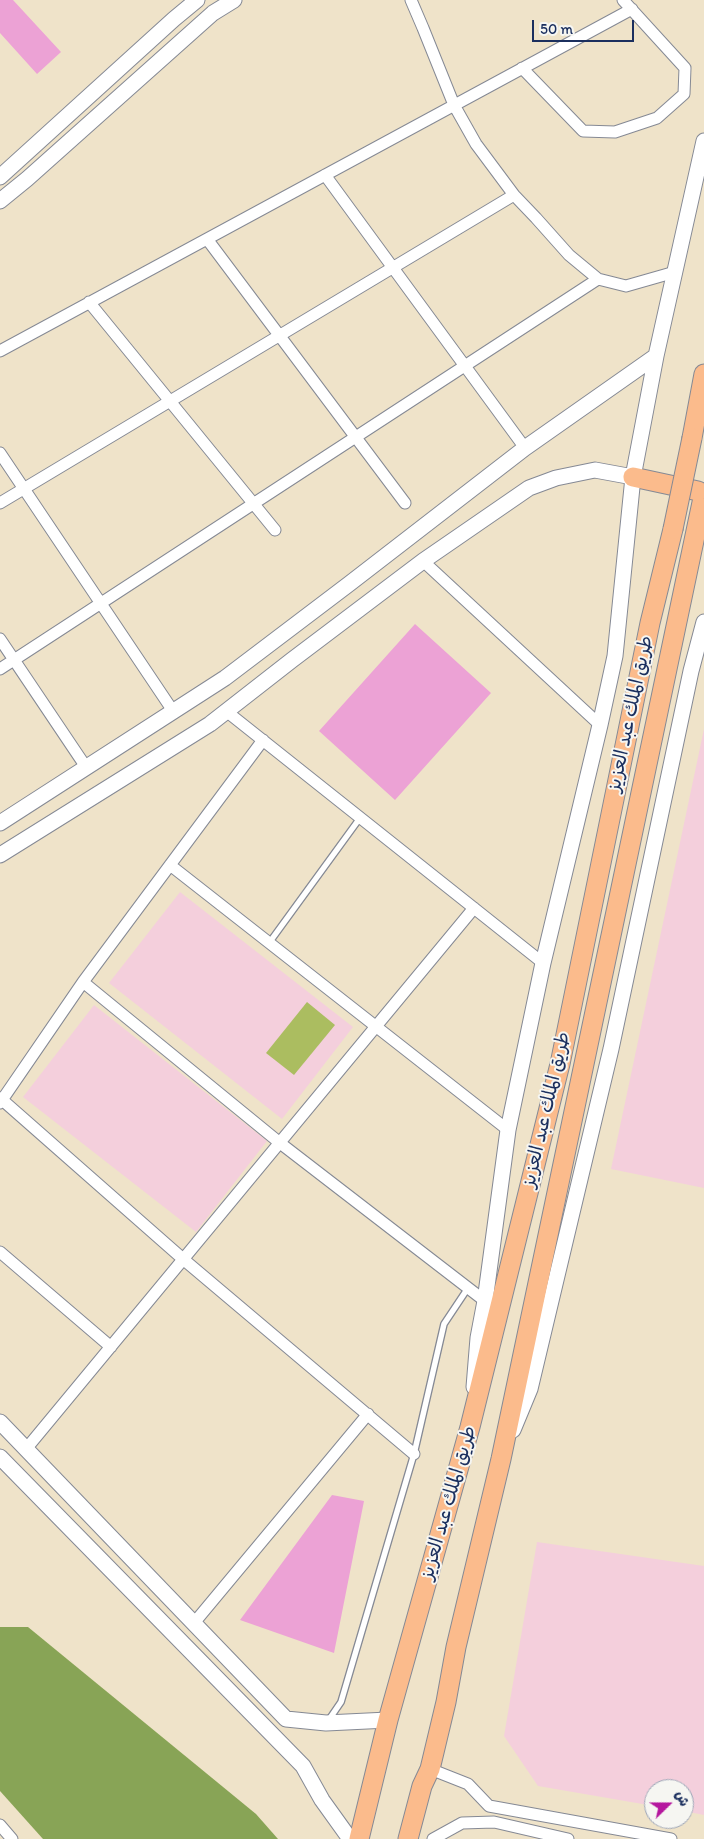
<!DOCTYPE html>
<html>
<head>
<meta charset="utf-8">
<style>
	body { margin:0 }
	#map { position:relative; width:704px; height:1839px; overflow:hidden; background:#efe3c9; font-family:Itim,"Playpen Sans Arabic",sans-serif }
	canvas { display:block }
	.north { position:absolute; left:644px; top:1779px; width:50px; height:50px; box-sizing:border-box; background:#f6f6f2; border:1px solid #9ea6b7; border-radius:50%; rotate:68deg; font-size:14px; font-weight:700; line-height:20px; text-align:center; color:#1b2f5e }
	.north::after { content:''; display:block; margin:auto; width:18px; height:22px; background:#b5179e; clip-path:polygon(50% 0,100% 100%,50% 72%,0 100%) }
	.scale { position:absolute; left:532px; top:20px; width:102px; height:22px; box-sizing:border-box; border:2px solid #1b2f5e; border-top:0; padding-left:6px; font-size:15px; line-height:18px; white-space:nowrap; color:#1b2f5e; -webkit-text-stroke:4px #f6f6f2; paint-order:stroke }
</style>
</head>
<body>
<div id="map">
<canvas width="704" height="1839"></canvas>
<div class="north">ش</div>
<div class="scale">50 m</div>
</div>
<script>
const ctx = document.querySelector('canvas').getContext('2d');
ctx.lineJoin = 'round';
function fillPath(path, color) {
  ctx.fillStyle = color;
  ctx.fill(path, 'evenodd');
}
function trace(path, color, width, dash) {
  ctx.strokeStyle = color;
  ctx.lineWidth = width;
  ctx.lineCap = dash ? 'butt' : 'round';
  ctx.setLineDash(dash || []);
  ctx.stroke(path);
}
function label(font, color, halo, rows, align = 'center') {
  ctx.font = font + ' Itim,"Playpen Sans Arabic",sans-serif';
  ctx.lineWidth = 4;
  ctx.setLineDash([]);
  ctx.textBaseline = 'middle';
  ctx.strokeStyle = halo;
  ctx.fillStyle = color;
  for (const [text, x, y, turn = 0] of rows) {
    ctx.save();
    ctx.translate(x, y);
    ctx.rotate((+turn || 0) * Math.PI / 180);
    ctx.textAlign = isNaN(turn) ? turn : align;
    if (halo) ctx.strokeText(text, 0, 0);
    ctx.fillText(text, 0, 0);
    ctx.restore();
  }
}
fillPath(new Path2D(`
	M704 729V1188L611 1169Z
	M180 892 353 1027 282 1119 109 983Z
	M94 1005 267 1141 196 1232 23 1097Z
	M537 1542 704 1566V1815L684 1811V1789H654V1806L538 1786 504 1736Z`), '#f4cfdc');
fillPath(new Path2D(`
	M307 1002 335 1025 294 1075 266 1053Z`), '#abbd60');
fillPath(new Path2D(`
	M0 1627H28L256 1814 278 1839H43L0 1791Z`), '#88a456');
fillPath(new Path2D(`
	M0 0H13L61 52 37 74 0 33Z
	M415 624 491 693 395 800 319 731Z
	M332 1495 364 1501 334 1653 240 1620Z`), '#eca2d5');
const service = new Path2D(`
	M269 943 360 818
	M328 1721 341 1702 414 1454 444 1324 468 1288`);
const minor = new Path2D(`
	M411 0 423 28 454 105 476 144 514 195 536 218 569 255 598 279 626 286 675 272
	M522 68 583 131 615 132 657 118 684 94 685 68 623 0
	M325 175 525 448
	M207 239 405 503
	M89 302 275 530
	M0 351 632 9
	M0 453 173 711
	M0 503 514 195
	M423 561 600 725
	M0 639 86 767
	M0 669 598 279
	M226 711 543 963
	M170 865 508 1130
	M83 982 280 1143 485 1301
	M0 1098 183 1259 414 1454
	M0 1103 83 982 263 740
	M0 1252 111 1347
	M26 1449 474 908
	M194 1623 368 1414
	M430 1769 468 1784 489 1806 671 1839
	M0 1825 12 1839
	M433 1839 462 1823 494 1822 568 1839`);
const tertiary = new Path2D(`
	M0 177 174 19 197 0
	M0 201 27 179 213 13 234 0
	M0 823 225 678 349 584 525 448 656 356
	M0 855 210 724 292 660 423 561 529 488 556 478 595 470 633 477
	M474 1387 478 1338 485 1301 508 1130 543 963 600 725 615 656 633 477 656 356 704 141
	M0 1422 286 1719 326 1723 388 1720
	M513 1430 530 1389 611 1049 691 671 704 622
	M0 1457 303 1766 322 1800 350 1839`);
const primary = new Path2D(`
	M692 438 704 374
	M633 477 698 491
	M359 1839 388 1720 470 1427 560 1064 650 623 673 529
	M408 1839 422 1786 430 1769 446 1702 456 1647 501 1459 704 493`);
trace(service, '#858994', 8);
trace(minor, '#858994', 13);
trace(tertiary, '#858994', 17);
trace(primary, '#858994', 21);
trace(service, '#fff', 5.5);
trace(minor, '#fff', 11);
trace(tertiary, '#fff', 15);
trace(primary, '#fbbb8c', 19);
const primaryBridge = new Path2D(`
	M673 529 692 438`);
trace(primaryBridge, '#858994', 21, []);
trace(primaryBridge, '#fbbb8c', 19);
label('19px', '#1b2f5e', '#f6f6f2', [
	["طريق الملك عبد العزيز",631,714,-78],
	["طريق الملك عبد العزيز",547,1110,-77],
	["طريق الملك عبد العزيز",449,1503,-74]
]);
</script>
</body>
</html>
